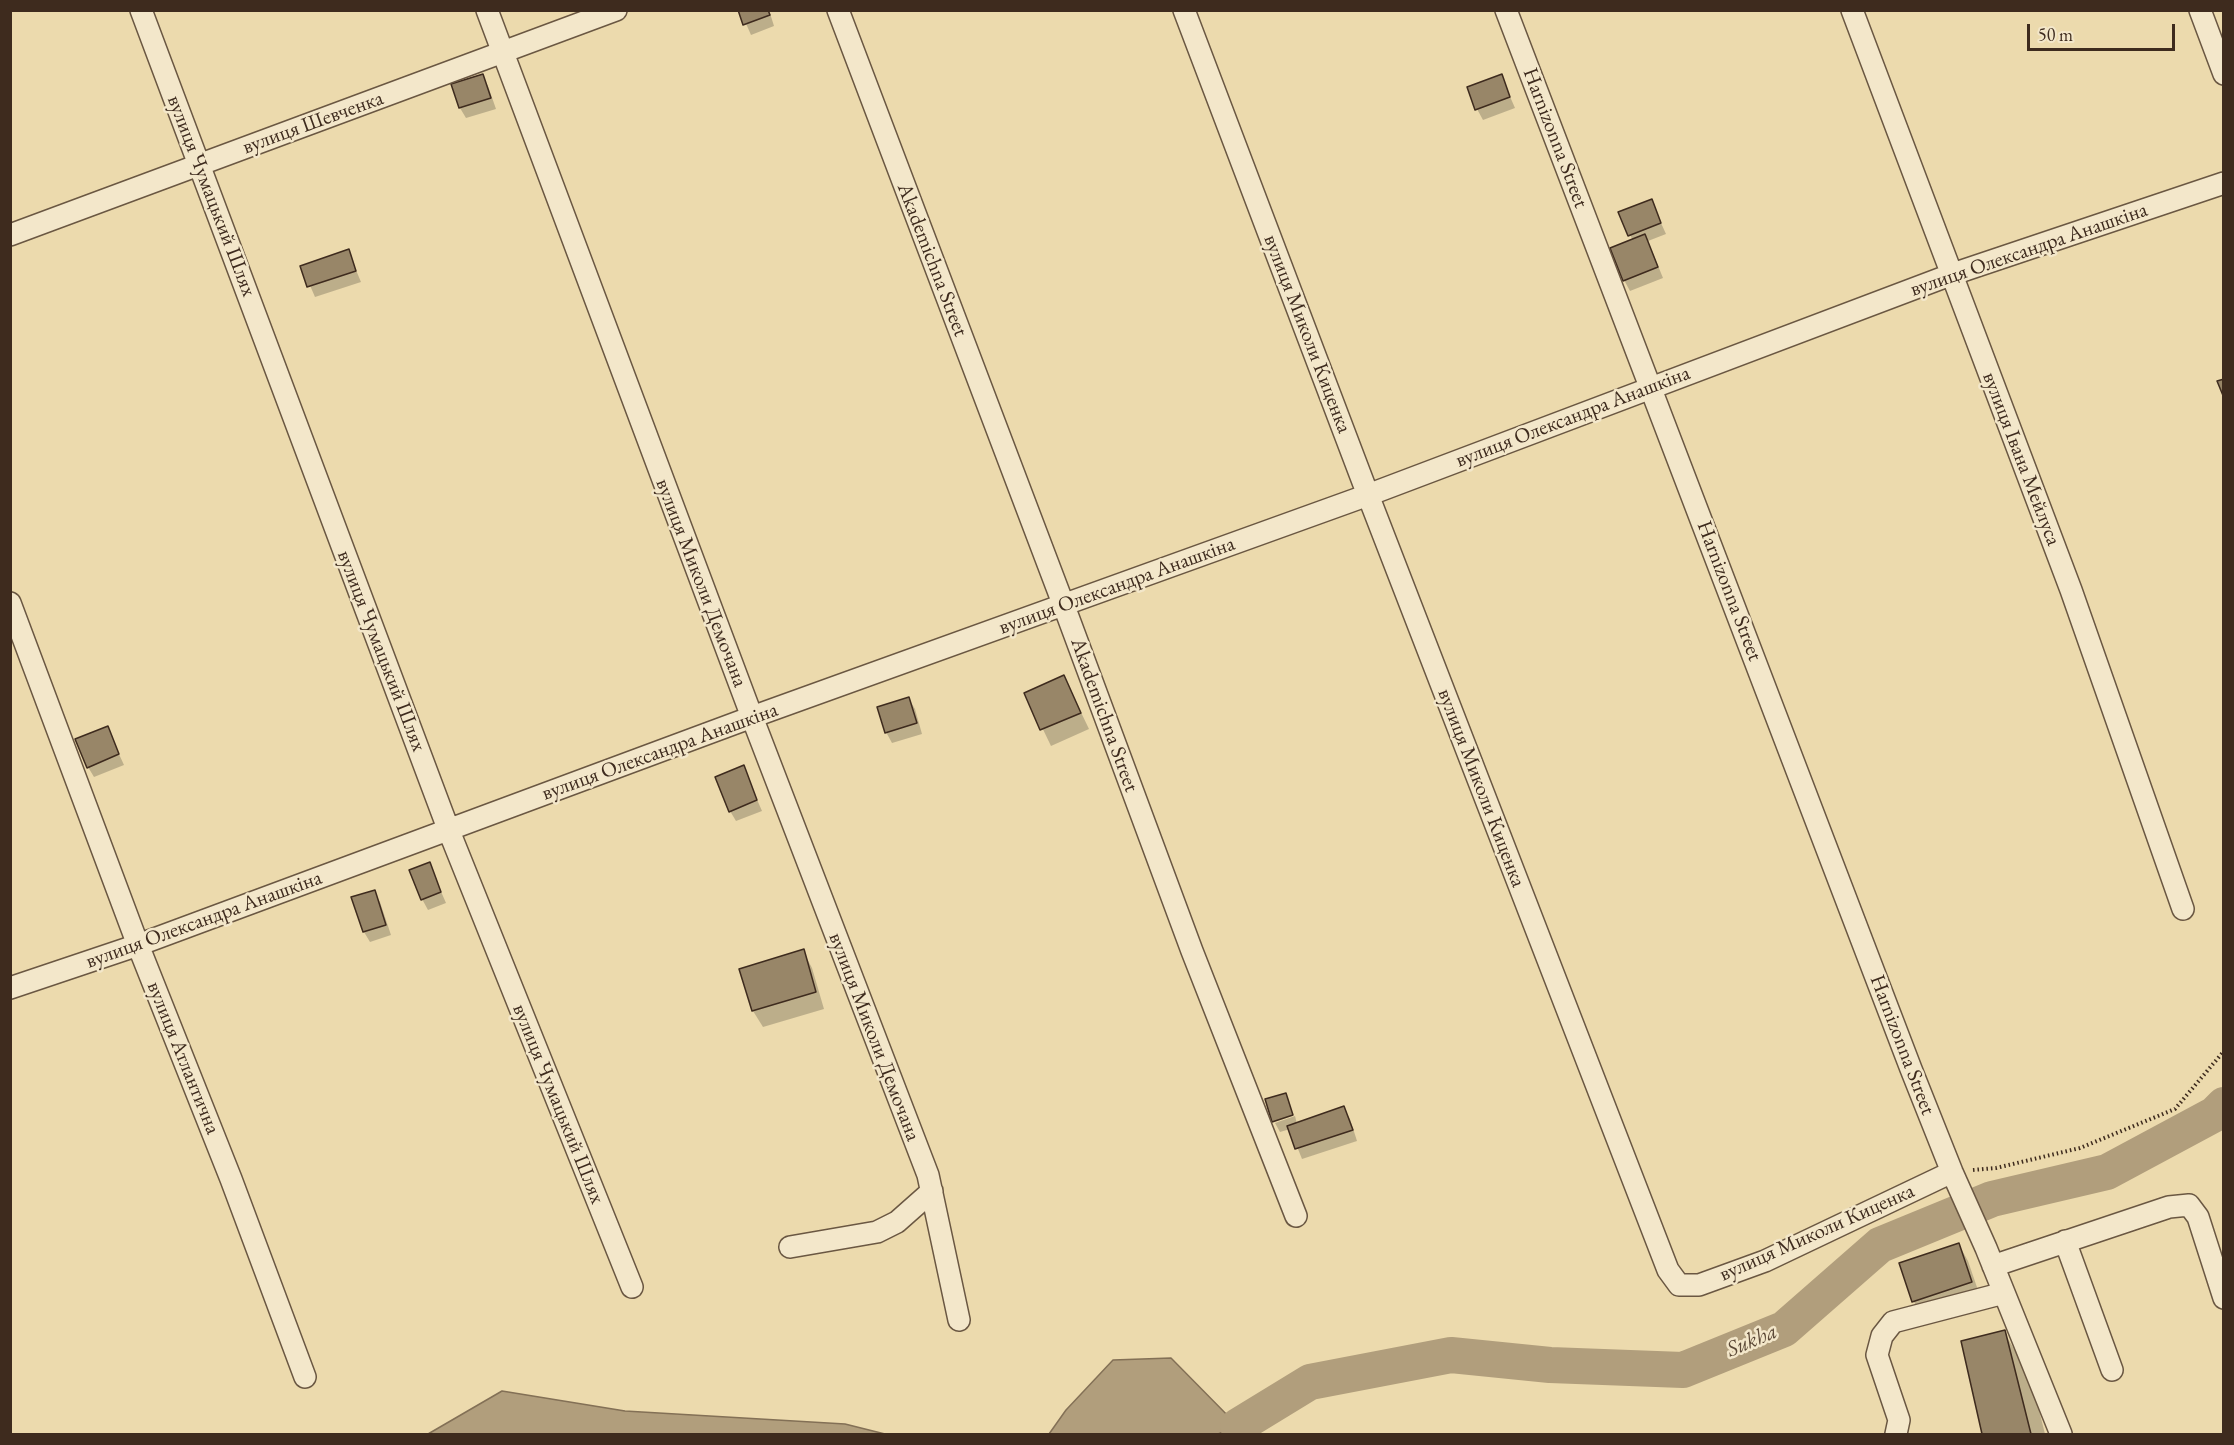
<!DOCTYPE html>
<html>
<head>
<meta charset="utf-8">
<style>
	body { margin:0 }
	#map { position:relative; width:2234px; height:1445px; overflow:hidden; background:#ecdaad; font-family:"EB Garamond",serif }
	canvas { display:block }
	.frame { position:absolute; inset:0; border:12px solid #3e2b1e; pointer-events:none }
	.scale { position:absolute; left:2027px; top:24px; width:148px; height:27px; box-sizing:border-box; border:3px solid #3e2b1e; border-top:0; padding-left:8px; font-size:18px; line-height:21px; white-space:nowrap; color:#3e2b1e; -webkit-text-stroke:4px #f3e7ca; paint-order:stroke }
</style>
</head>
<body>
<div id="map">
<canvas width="2234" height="1445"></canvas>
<div class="frame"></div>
<div class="scale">50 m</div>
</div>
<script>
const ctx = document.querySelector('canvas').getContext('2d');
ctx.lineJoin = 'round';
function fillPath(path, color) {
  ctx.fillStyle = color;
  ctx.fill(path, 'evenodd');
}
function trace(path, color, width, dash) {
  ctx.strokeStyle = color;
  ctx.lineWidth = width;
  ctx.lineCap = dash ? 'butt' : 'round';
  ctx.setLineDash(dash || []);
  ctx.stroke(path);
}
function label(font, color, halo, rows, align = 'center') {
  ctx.font = font + ' "EB Garamond",serif';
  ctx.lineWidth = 5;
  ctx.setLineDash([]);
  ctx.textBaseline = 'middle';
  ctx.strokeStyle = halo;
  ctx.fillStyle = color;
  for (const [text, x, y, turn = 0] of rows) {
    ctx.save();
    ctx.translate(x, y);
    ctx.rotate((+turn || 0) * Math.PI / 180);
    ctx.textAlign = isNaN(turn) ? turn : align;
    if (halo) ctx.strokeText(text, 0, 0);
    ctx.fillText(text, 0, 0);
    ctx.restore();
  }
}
const water = new Path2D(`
	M1171 1358 1238 1426 1218 1434H1049L1066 1410 1113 1360Z
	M502 1391 625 1411 845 1424 885 1434H428Z`);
fillPath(water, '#b19e7c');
trace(water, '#837056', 1.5);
fillPath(new Path2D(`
	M740 10H769L774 26 751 35Z
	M482 76 488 86 496 109 466 118 460 108 453 85Z
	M1501 76 1515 108 1483 120 1477 109Z
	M1651 201 1666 234 1648 241 1663 278 1630 291 1624 280 1633 241 1620 213Z
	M348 251 361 282 315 297 302 267Z
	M1064 677 1089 729 1051 746 1026 694Z
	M909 699 915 709 922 734 892 743 886 732Z
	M107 728 124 765 94 777 88 767Z
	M743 767 762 811 736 821 730 811Z
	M429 864 446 903 428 910 422 899Z
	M374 892 380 902 391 935 370 942 364 932Z
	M803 951 812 968 824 1009 763 1027 753 1011 741 970Z
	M1344 1108 1350 1119 1357 1141 1302 1159 1290 1129 1280 1132 1275 1123 1295 1116 1297 1124Z
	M1959 1245 1968 1261 1981 1299 1923 1318 1914 1302 1901 1264Z
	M2004 1332 2031 1378 2045 1434H1984L1963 1342Z`), '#0003');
trace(new Path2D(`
	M1238 1426 1310 1382 1451 1355 1550 1365 1683 1370 1784 1329 1880 1245 1992 1199 2107 1172 2215 1114 2224 1105`), '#b19e7c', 36);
const building = new Path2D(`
	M738 10H768L770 15 743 25Z
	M483 74 491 98 459 108 451 84Z
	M1502 74 1510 97 1475 110 1467 87Z
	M1652 199 1661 223 1628 236 1618 212Z
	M1645 234 1658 267 1623 281 1610 248Z
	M349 249 356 271 307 287 300 266Z
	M2224 379V398L2217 381Z
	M1064 675 1081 713 1040 730 1024 693Z
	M909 697 917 723 885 733 877 707Z
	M108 726 119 754 87 768 75 739Z
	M744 765 757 800 729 812 715 777Z
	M430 862 441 892 421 900 409 870Z
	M375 890 386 925 363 932 351 897Z
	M804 949 816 992 752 1011 739 969Z
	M1286 1093 1293 1115 1272 1122 1265 1099Z
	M1344 1106 1353 1130 1295 1149 1287 1126Z
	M1959 1243 1972 1282 1912 1302 1899 1263Z
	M2005 1330 2031 1434H1982L1961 1341Z`);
fillPath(building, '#988668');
trace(building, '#3e2b1e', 1.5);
const minor = new Path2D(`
	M141 10 449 831 632 1287
	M487 10 752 717 928 1175 959 1320
	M838 10 1064 606 1192 951 1296 1216
	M1184 10 1368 495 1668 1270 1679 1285H1699L1765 1261 1952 1172
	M1506 10 1911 1069 1952 1172 1986 1248 2061 1434
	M1852 10 2071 590 2183 909
	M2200 10 2224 74
	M10 235 616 10
	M10 603 138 945 231 1179 305 1377
	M10 988 138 945 752 717 1368 495 1950 275 2224 183
	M2065 1241 2112 1370
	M790 1247 877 1232 897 1222 932 1191
	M1993 1266 2169 1207 2189 1205 2198 1217 2224 1298
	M1896 1434 1899 1420 1877 1355 1882 1336 1893 1322 2004 1293`);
trace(minor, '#6a5742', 24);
trace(new Path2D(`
	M1973 1170 1996 1168 2080 1148 2175 1109 2224 1051`), '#3e2b1e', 4, [1.5, 3]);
trace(minor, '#f3e7ca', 21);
label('21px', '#3e2b1e', '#f3e7ca', [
	["вулиця Шевченка",313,123,-20],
	["Harnizonna Street",1555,138,69],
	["вулиця Чумацький Шлях",211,196,69],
	["вулиця Олександра Анашкіна",2029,250,-19],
	["Akademichna Street",932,260,69],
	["вулиця Миколи Киценка",1307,334,69],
	["вулиця Олександра Анашкіна",1573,417,-21],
	["вулиця Івана Мейлуса",2021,459,69],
	["вулиця Миколи Демочана",701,583,69],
	["вулиця Олександра Анашкіна",1117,586,-20],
	["Harnizonna Street",1729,591,69],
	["вулиця Чумацький Шлях",381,651,69],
	["Akademichna Street",1104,715,70],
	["вулиця Олександра Анашкіна",660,752,-20],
	["вулиця Миколи Киценка",1481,788,69],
	["вулиця Олександра Анашкіна",204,920,-20],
	["вулиця Миколи Демочана",874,1037,69],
	["Harnizonna Street",1902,1045,69],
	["вулиця Атлантична",183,1058,68],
	["вулиця Чумацький Шлях",558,1104,68],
	["вулиця Миколи Киценка",1817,1233,-24]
]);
label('italic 22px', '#5b4836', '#f3e7ca', [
	["Sukha",1752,1341,-23]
]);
</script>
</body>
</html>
